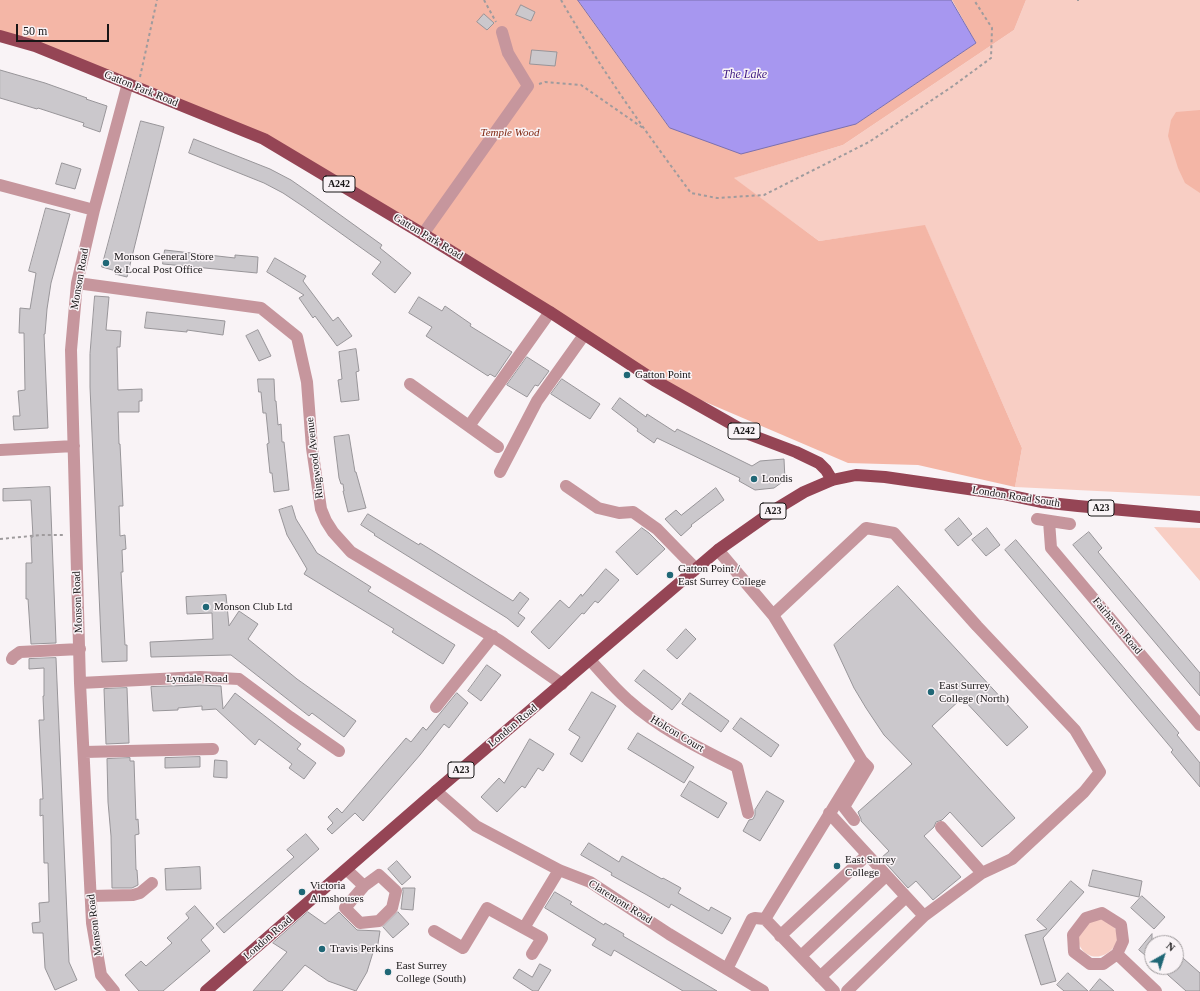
<!DOCTYPE html>
<html>
<head>
<meta charset="utf-8">
<style>
	body { margin:0 }
	#map { position:relative; width:1200px; height:991px; overflow:hidden; background:#f9f3f6; font-family:Georgia,serif }
	canvas { display:block }
	.north { position:absolute; left:1144px; top:935px; width:40px; height:40px; box-sizing:border-box; background:#f9f3f6; border:1px solid #9f9b9d; border-radius:50%; rotate:39deg; font-size:11px; font-weight:700; line-height:16px; text-align:center; color:#181617 }
	.north::after { content:''; display:block; margin:auto; width:14px; height:18px; background:#206776; clip-path:polygon(50% 0,100% 100%,50% 72%,0 100%) }
	.scale { position:absolute; left:16px; top:24px; width:93px; height:18px; box-sizing:border-box; border:2px solid #181617; border-top:0; padding-left:5px; font-size:12px; line-height:14px; white-space:nowrap; color:#181617; -webkit-text-stroke:3px #f9f3f6; paint-order:stroke }
</style>
</head>
<body>
<div id="map">
<canvas width="1200" height="991"></canvas>
<div class="north">N</div>
<div class="scale">50 m</div>
</div>
<script>
const ctx = document.querySelector('canvas').getContext('2d');
ctx.lineJoin = 'round';
function fillPath(path, color) {
  ctx.fillStyle = color;
  ctx.fill(path, 'evenodd');
}
function trace(path, color, width, dash) {
  ctx.strokeStyle = color;
  ctx.lineWidth = width;
  ctx.lineCap = dash ? 'butt' : 'round';
  ctx.setLineDash(dash || []);
  ctx.stroke(path);
}
function label(font, color, halo, rows, align = 'center') {
  ctx.font = font + ' Georgia,serif';
  ctx.lineWidth = 3;
  ctx.setLineDash([]);
  ctx.textBaseline = 'middle';
  ctx.strokeStyle = halo;
  ctx.fillStyle = color;
  for (const [text, x, y, turn = 0] of rows) {
    ctx.save();
    ctx.translate(x, y);
    ctx.rotate((+turn || 0) * Math.PI / 180);
    ctx.textAlign = isNaN(turn) ? turn : align;
    if (halo) ctx.strokeText(text, 0, 0);
    ctx.fillText(text, 0, 0);
    ctx.restore();
  }
}
fillPath(new Path2D(`
	M1026 0H1200V496L1015 487 1022 448 925 226 819 241 733 178 843 145 1014 30Z
	M1154 527 1200 528V581Z
	M1101 918C1105 921 1111 923 1114 927 1128 945 1096 970 1081 948 1078 944 1078 937 1079 933 1081 929 1085 924 1088 920Z`), '#f8cec4');
fillPath(new Path2D(`
	M0 0H578L670 128 856 124 976 43 952 0H1026L1014 30 843 145 734 178 819 241 925 225 1022 448 1015 487 918 465 848 463 654 380 264 139 0 36Z
	M1200 110V193L1185 183 1178 168 1172 149 1168 136 1171 120 1176 112Z`), '#f4b6a6');
const water = new Path2D(`
	M578 0H951L976 43 856 124 741 154 670 128Z`);
fillPath(water, '#a797f0');
trace(water, '#7c70af', 1);
const building = new Path2D(`
	M521 5 535 12 531 21 516 15Z
	M484 14 494 23 487 30 477 22Z
	M532 50 557 52 555 66 530 64Z
	M0 70 45 83 87 98 86 99 107 106 100 132 83 126 84 123 38 108 37 109 0 98Z
	M141 121 164 127 127 277 115 274 116 271 102 267Z
	M194 139 270 169 291 180 314 196 382 245 380 248 411 273 395 293 372 274 381 262 304 207 283 193 264 183 189 153Z
	M62 163 81 169 75 189 56 184Z
	M46 208 70 214 51 283 47 309 45 334H44L48 428 14 430 13 416H20L18 391 25 390 24 333H19L20 308 30 309 36 273 29 271Z
	M165 250 235 258V255L258 257 257 273 163 264Z
	M275 258 306 276 303 281 333 321 338 317 352 336 337 346 315 316 313 318 299 298 304 295 267 272Z
	M95 296 109 297 106 330 121 331 120 347H117L118 390 142 389V401H139V412H118L119 444H120L123 506H119L120 536 125 535 126 549 122 550 123 572H121L125 645H127V661L102 662 90 387V354Z
	M419 297 442 311 445 306 471 324 470 326 512 352 495 377 490 374 488 376 426 336 432 327 409 313Z
	M147 312 225 321 223 335 187 330V332L145 328Z
	M258 330 271 356 259 361 246 336Z
	M356 349 359 371 356 372 359 400 341 402 338 380 342 379 339 352Z
	M527 357 549 371 538 386 535 385 527 397 507 385Z
	M258 379H274L275 401H276L278 425 281 424 282 442H284L289 490 274 492 272 473H270L267 444 269 443 266 413H263L261 392H259Z
	M562 379 600 404 590 419 551 394Z
	M620 398 646 417 647 414 675 432 677 429 752 466 760 461 784 459 785 480 774 488 755 490 739 481 740 478 657 438 654 443 637 431 638 429 612 409Z
	M349 435 355 472H356L366 508 348 512 343 491H344L343 484H341L339 478 334 437Z
	M50 487 56 642V643L31 644 28 599H26V563H32L31 537H33L31 500 3 501V489Z
	M716 488 724 500 691 525 692 526 681 536 665 519 676 510 681 515Z
	M292 506 296 519 317 553 371 587 368 591 455 645 443 664 392 632 394 629 304 574 307 569 287 535 279 510Z
	M368 514 419 545 420 543 433 551 513 601 520 592 529 599 518 613 525 618 518 627 507 618 374 535 375 534 361 525Z
	M959 518 972 534 958 546 945 530Z
	M642 528 649 533 665 549 637 575 616 552Z
	M987 528 1000 545 986 556 972 540Z
	M1089 532 1102 548 1098 552 1200 673V696L1073 545Z
	M1016 540 1179 733 1177 735 1200 763V787L1171 752 1173 750 1005 550Z
	M606 569 619 580 598 603 595 601 584 614 582 613 549 649 531 632 560 600 569 608 581 594 582 596Z
	M898 586 1028 727 1007 746 962 698 932 726 1015 818 982 847 950 812 942 820 936 822 934 827 924 836 961 877 933 900 916 881 908 888 881 858 889 851 861 821V819L858 812 912 764 884 735 866 708 854 688 834 645Z
	M226 595 229 626 239 611 258 624 248 639 297 679 356 721 344 737 312 713 309 716 231 655 151 657 150 642 213 639 212 613 187 614 186 597Z
	M686 629 696 639 677 659 667 650Z
	M56 658 69 962 77 980 55 990 45 968 43 933H33L32 923 40 922 39 903 49 902 48 863H44L43 815 40 816V799H43L39 720H44L43 696H44V668L29 669V659Z
	M487 665 501 675 481 701 468 691Z
	M644 670 681 699 672 710 635 681Z
	M200 685 221 686 223 709 235 693 301 744 297 749 316 763 304 779 289 768 292 764 259 739 255 745 216 709 202 710V706L178 708V710L153 711 151 687Z
	M127 688 129 743 106 744 104 689Z
	M592 692 616 706 582 762 570 754 580 737 569 730Z
	M457 693 468 703 449 728 444 724 420 755 363 821 355 813 332 834 327 829 333 823 328 817 337 808 342 813 406 738 411 742 423 727 426 730Z
	M690 693 729 721 721 732 682 704Z
	M741 718 779 745 771 757 733 729Z
	M638 733 694 767 684 783 628 749Z
	M530 739 554 754 543 771 538 768 525 788 522 786 497 812 481 797 499 778 504 783Z
	M200 757V767L165 768V758Z
	M130 758V761H134L136 820 138 819 139 834 135 835 136 870H137L138 885 132 888H112L111 836 108 802 107 759Z
	M215 760 227 761V778L214 777Z
	M690 781 727 803 718 818 681 796Z
	M767 791 784 801 760 841 743 831 749 820 753 819 755 815V810Z
	M306 834 319 849 224 933 216 924 294 857 287 850Z
	M589 843 619 862 622 856 662 879 663 878 681 888 678 893 709 911 711 907 731 918 722 934 671 904 669 908 647 895 611 875 612 873 581 855Z
	M397 861 411 877 402 885 388 869Z
	M200 867 201 889 166 890 165 869Z
	M1093 870 1142 881 1139 897 1089 886Z
	M1071 881 1084 892 1043 938 1056 981 1041 985 1025 935 1047 929 1037 920Z
	M403 888H415L413 910 401 909 403 892Z
	M555 892 572 902 570 904 604 925 605 923 624 934 623 936 717 991H683L614 950 611 956 592 945 596 939 545 908Z
	M1142 896 1165 917 1154 929 1131 908Z
	M195 906 214 928 201 940 210 951 163 991H139L125 975 141 961 146 966 172 943 167 938 189 918 186 914Z
	M308 912 325 924 339 912 357 930 380 931 377 950 374 949 367 972 356 991 328 981 305 965 282 991H253L287 952 273 943Z
	M398 912 409 924 393 938 383 927Z
	M1152 934V961L1139 950Z
	M1176 952 1200 973V991H1186L1159 967H1176Z
	M540 964 551 970 538 991H533L513 978 519 969 532 977Z
	M1068 973 1088 991H1064L1057 985Z
	M1100 979 1114 991H1090Z`);
fillPath(building, '#cbc8cc');
trace(building, '#989599', 1);
trace(new Path2D(`
	M484 0 496 22
	M561 0C600 68 645 131 691 193L717 198 764 195 869 142 953 86 991 58 992 28 974 0
	M1078 0V1
	M140 77 157 0
	M539 84 545 82 581 85 643 128
	M0 539 41 535H65`), '#9f9b9d', 2, [3, 3]);
trace(new Path2D(`
	M0 185 94 210
	M423 234 528 86 508 53 502 32
	M77 283 261 308 297 337 307 382 312 448 321 509 326 521 333 532 351 552 500 641 562 684
	M410 384 498 447
	M469 426 550 312
	M0 450 74 446
	M500 472 537 401 584 335
	M566 486 598 508 619 513 633 512 657 529 696 569
	M1037 519 1070 524
	M1049 521 1051 548 1200 725
	M718 550 773 615 862 761 765 919 834 991
	M773 615 866 528 894 533 977 626 1075 730 1100 772 1084 792 1012 859 982 873
	M12 659 13 657 20 652 80 649
	M590 660C602 673 614 688 628 700 660 729 699 748 737 767L748 813
	M80 683 200 677 239 679 290 717 339 751
	M436 707 493 636
	M84 752 213 749
	M436 791 476 826 559 870 590 882 669 934 763 991
	M829 813 924 916 847 991
	M854 820 844 807 868 767 862 761
	M347 870 364 886 345 908 360 923 379 921 392 908 396 891 379 875 364 886
	M91 896 133 895 140 893 152 883
	M1102 913 1121 925 1123 941 1117 954 1103 964H1090L1074 952 1073 935 1086 918Z
	M924 916 982 873 941 827
	M524 928 559 870
	M434 931 463 948 487 908 542 938 532 954
	M780 936 867 855
	M1117 954 1156 991
	M801 956 886 876
	M727 969 752 919 755 918 765 919
	M820 977 906 897
	M114 991 101 975 92 923 80 683 71 350 77 283 94 210 128 83`), '#c6969d', 12);
trace(new Path2D(`
	M0 36 35 46 264 139 423 234 550 312 654 380 751 435 796 452 819 463 826 470 832 480
	M206 991 436 791 718 550 776 509 804 492 832 480 856 475 885 477 1003 494 1041 502 1078 506 1200 517`), '#954555', 12);
for (const [x, y, r, color] of [
	[106,263,4,"#206776"],
	[627,375,4,"#206776"],
	[754,479,4,"#206776"],
	[670,575,4,"#206776"],
	[206,607,4,"#206776"],
	[931,692,4,"#206776"],
	[837,866,4,"#206776"],
	[302,892,4,"#206776"],
	[322,949,4,"#206776"],
	[388,972,4,"#206776"]
]) {
  const dot = new Path2D();
  dot.arc(x, y, r, 0, 2 * Math.PI);
  ctx.fillStyle = color;
  ctx.fill(dot);
  trace(dot, '#f9f3f6', 1.5);
}
for (const [x, y, w] of [
	[339,184,32],
	[744,431,32],
	[1101,508,26],
	[773,511,26],
	[461,770,26]
]) {
  const box = new Path2D();
  box.roundRect(x - w / 2, y - 8, w, 16, 3);
  ctx.fillStyle = '#f9f3f6';
  ctx.fill(box);
  trace(box, '#181617', 1);
}
label('bold 10px', '#181617', null, [
	["A242",339,184],
	["A242",744,431],
	["A23",1101,508],
	["A23",773,511],
	["A23",461,770]
]);
label('11px', '#181617', '#f9f3f6', [
	["Gatton Park Road",141,89,22],
	["Gatton Park Road",428,237,31],
	["Monson Road",80,279,-80],
	["Ringwood Avenue",315,458,-97],
	["London Road South",1016,497,9],
	["Monson Road",78,602,-92],
	["Fairhaven Road",1117,626,50],
	["Lyndale Road",197,679],
	["London Road",513,726,-40],
	["Holcon Court",677,734,31],
	["Claremont Road",620,902,32],
	["Monson Road",95,925,-97],
	["London Road",268,938,-41]
]);
label('italic 11px', '#7f2711', '#f9f3f6', [
	["Temple Wood",510,133]
]);
label('11px', '#181617', '#f9f3f6', [
	["Monson General Store",114,257],
	["& Local Post Office",114,270],
	["Gatton Point",635,375],
	["Londis",762,479],
	["Gatton Point /",678,569],
	["East Surrey College",678,582],
	["Monson Club Ltd",214,607],
	["East Surrey",939,686],
	["College (North)",939,699],
	["East Surrey",845,860],
	["College",845,873],
	["Victoria",310,886],
	["Almshouses",310,899],
	["Travis Perkins",330,949],
	["East Surrey",396,966],
	["College (South)",396,979]
], 'left');
label('italic 12px', '#3f1b82', '#f9f3f6', [
	["The Lake",745,75]
]);
</script>
</body>
</html>
